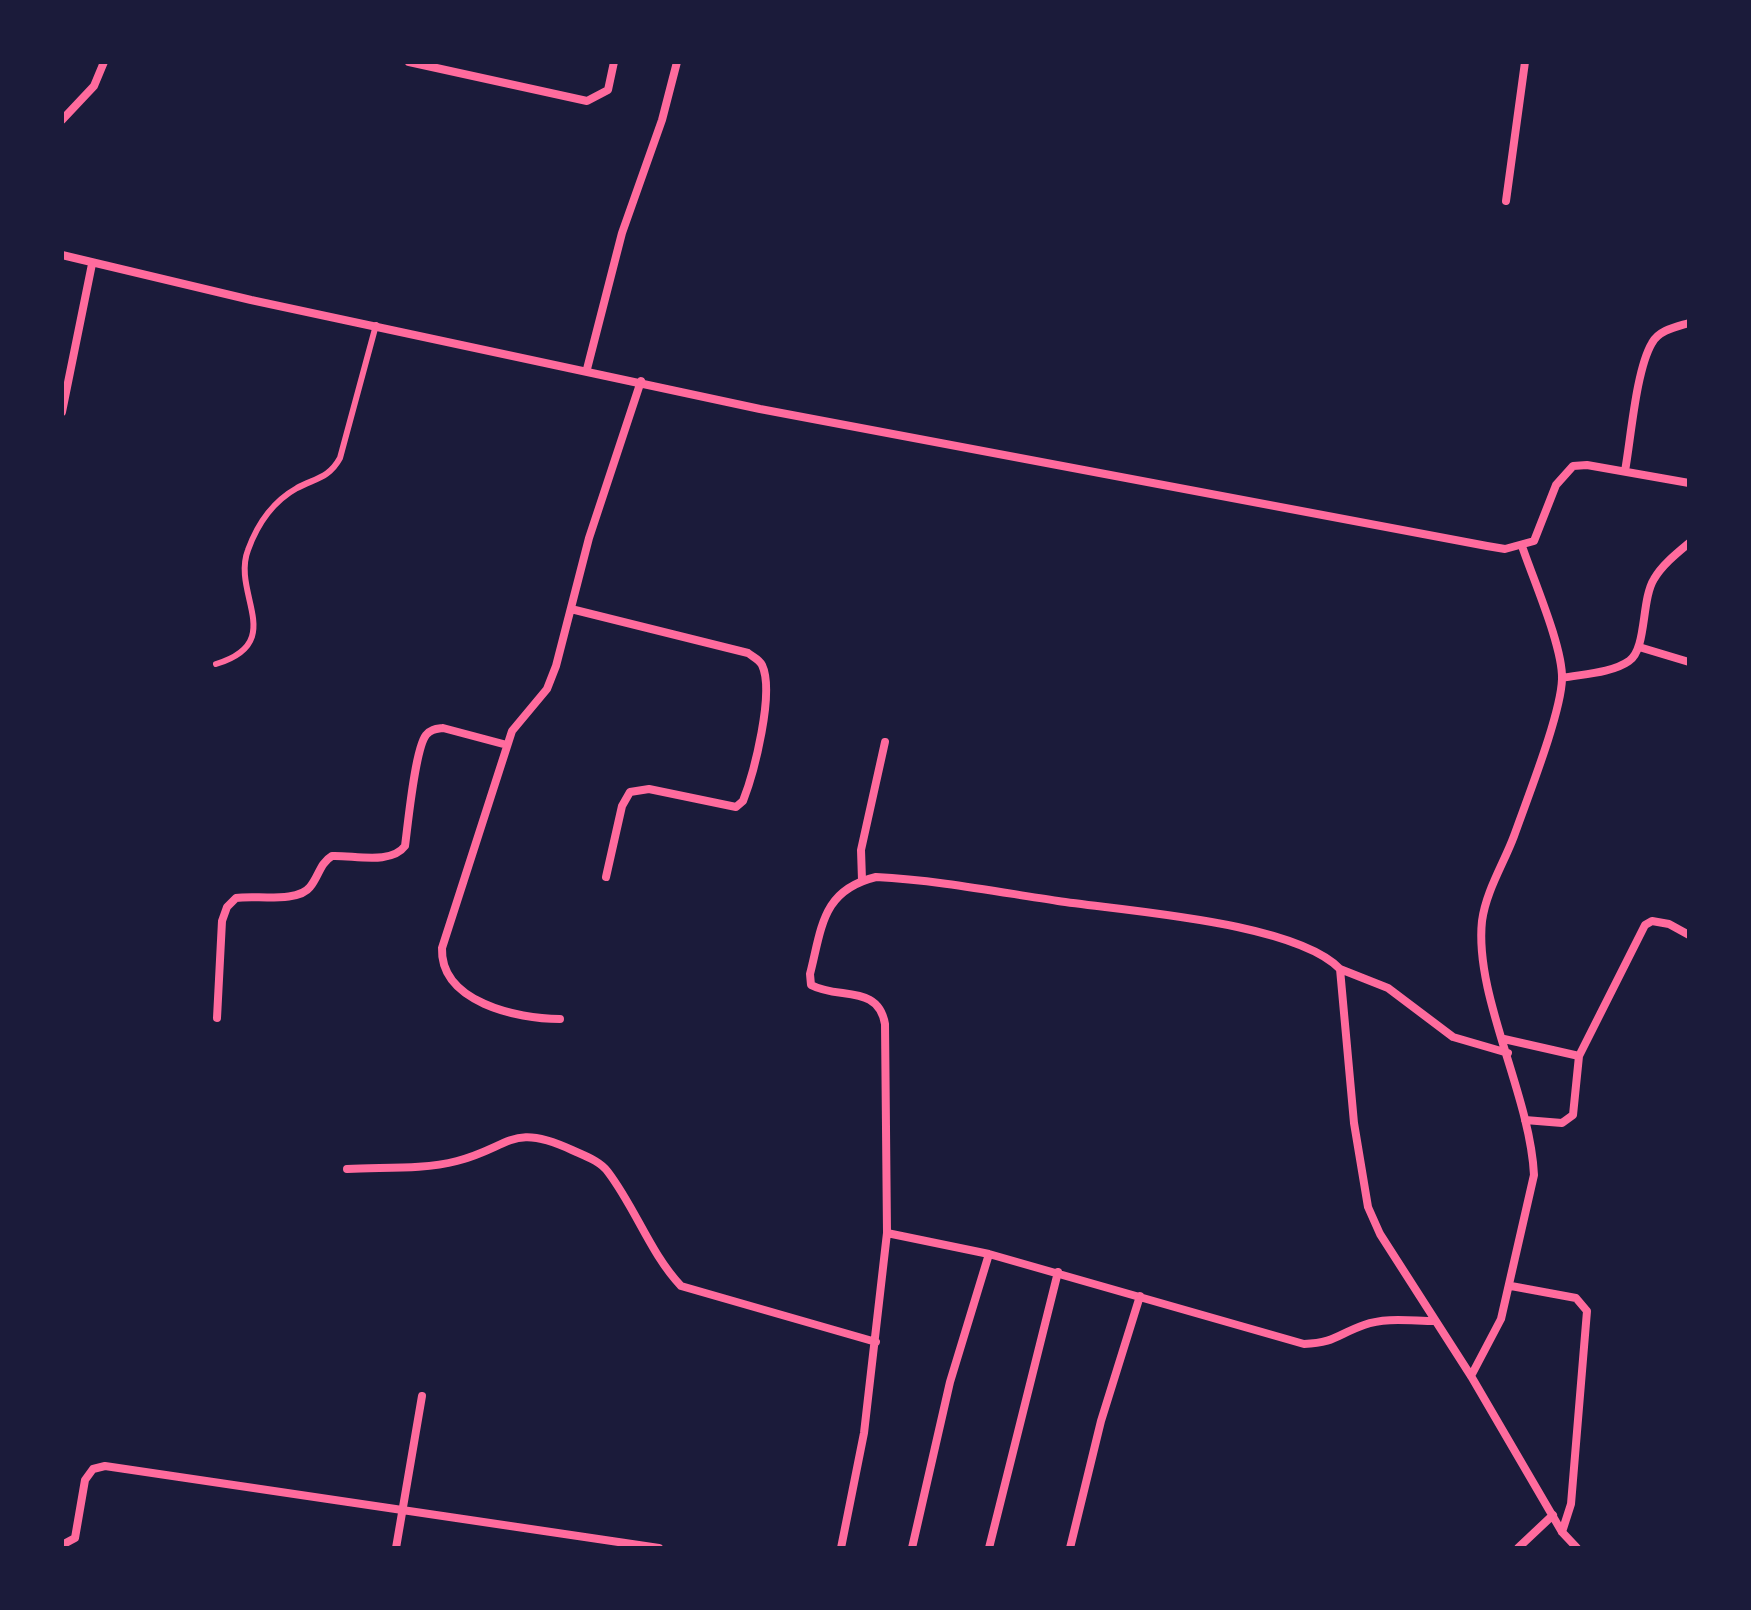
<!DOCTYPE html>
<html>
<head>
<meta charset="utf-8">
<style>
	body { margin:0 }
	#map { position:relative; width:1751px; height:1610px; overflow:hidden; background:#1b1b3a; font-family:"IBM Plex Sans",sans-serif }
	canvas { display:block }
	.frame { position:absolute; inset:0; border:64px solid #1b1b3a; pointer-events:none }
</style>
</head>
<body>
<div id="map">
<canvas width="1751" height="1610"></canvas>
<div class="frame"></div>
</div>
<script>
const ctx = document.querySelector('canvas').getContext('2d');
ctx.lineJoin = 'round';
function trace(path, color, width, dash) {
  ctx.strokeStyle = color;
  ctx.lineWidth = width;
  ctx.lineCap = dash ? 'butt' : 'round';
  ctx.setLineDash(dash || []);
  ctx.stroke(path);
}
trace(new Path2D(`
	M216 664C288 642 231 594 248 550 257 525 272 502 297 488 316 478 329 478 340 458L376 325`), '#ff6b9d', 6);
trace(new Path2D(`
	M409 62 587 101 608 90 614 62
	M62 120 94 86 104 62
	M1506 201 1525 62
	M62 255 251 300 760 409 1487 546 1505 549 1534 541 1556 485 1573 466 1587 465 1689 483
	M587 369 622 233 662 120 677 62
	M62 412 92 264
	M1625 471C1631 438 1636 370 1652 343 1659 330 1676 327 1689 323
	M571 609 748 653C753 657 759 659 762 665 775 692 754 773 743 801L736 807 649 789 630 792 622 806 606 877
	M1639 647 1689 662
	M1562 678C1583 674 1612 673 1629 661 1647 649 1641 600 1654 579 1662 565 1677 553 1689 543
	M862 880 861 850 885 742
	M1340 969 1388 988 1453 1037 1508 1053
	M217 1018 222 921 227 907 236 898C255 895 298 903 310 887 319 876 320 863 332 856 354 855 391 865 405 846 408 824 415 749 426 735 431 729 436 729 443 728L507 745
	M560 1019C517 1019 440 1002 442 948L512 731 547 689 556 666 589 538 641 381
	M1504 1039 1579 1056
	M1525 1120 1562 1123 1573 1115 1579 1056 1645 925 1652 921 1669 924 1689 935
	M347 1169C383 1167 422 1170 457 1161 511 1147 511 1122 572 1150 585 1156 600 1161 608 1172 636 1209 650 1253 681 1286L876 1342
	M887 1233 989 1254 1304 1344C1335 1343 1338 1334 1364 1325 1386 1317 1411 1321 1435 1321
	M1511 1286 1576 1298 1587 1311 1571 1504 1562 1532
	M1471 1376 1501 1319 1534 1175C1530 1094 1474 996 1482 921 1486 891 1504 863 1514 836 1527 799 1561 714 1562 679 1563 647 1533 579 1522 546
	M62 1545 75 1538 85 1480 93 1469 105 1466 659 1548
	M396 1548 422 1396
	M841 1548 864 1433 887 1233 885 1024C878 984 839 1000 811 985L810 974C822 927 822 890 876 877 937 880 998 892 1058 901 1125 911 1295 922 1340 969L1354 1123 1368 1207 1380 1234 1471 1376 1562 1532 1577 1548
	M912 1548 950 1382 989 1254
	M989 1548 1058 1272
	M1070 1548 1101 1421 1140 1296
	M1518 1548 1553 1515`), '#ff6b9d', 8);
</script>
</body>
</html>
